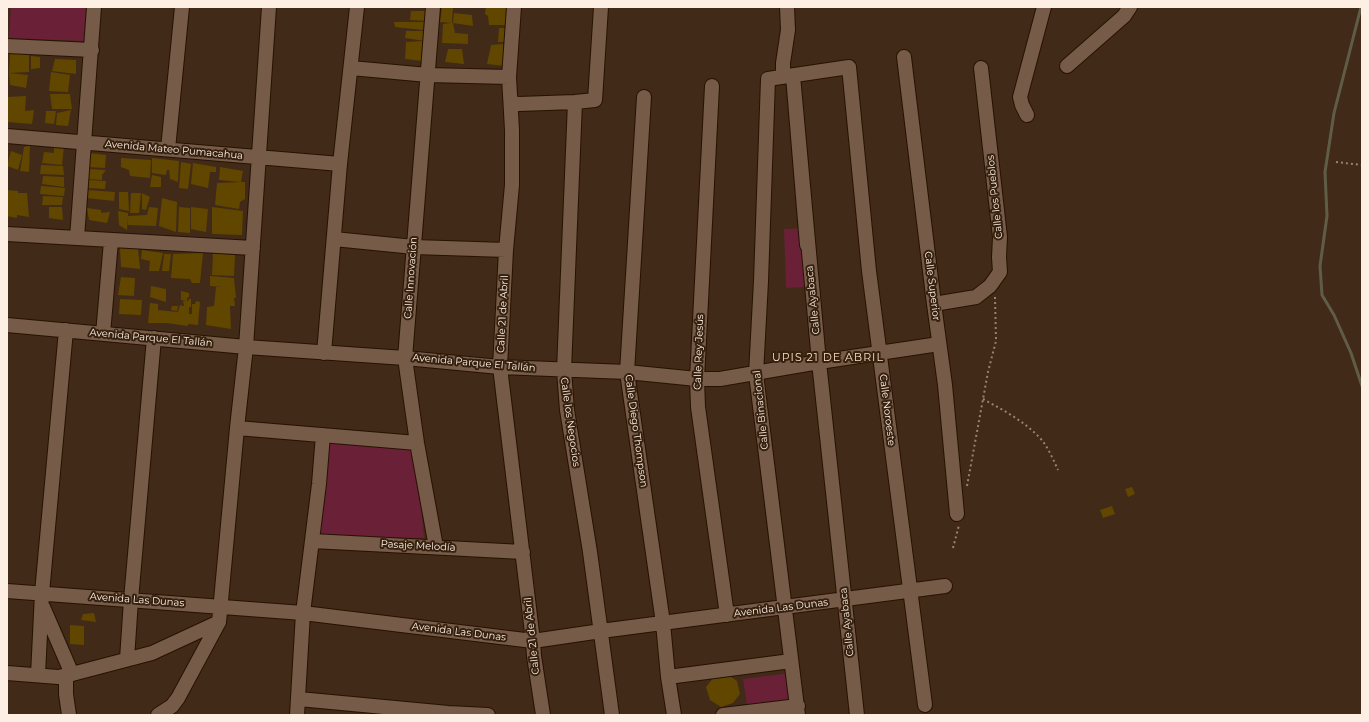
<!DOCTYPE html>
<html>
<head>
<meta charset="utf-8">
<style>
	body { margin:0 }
	#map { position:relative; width:1369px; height:722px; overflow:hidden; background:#412a18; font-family:Montserrat,sans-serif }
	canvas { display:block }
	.frame { position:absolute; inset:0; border:8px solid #feefe4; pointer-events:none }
</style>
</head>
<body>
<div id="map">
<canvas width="1369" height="722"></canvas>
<div class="frame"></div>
</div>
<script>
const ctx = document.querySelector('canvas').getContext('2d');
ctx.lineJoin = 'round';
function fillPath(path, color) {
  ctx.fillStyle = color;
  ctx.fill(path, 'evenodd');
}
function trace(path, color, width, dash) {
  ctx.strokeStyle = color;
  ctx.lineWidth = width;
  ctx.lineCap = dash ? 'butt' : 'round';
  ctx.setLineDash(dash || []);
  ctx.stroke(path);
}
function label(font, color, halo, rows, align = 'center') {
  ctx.font = font + ' Montserrat,sans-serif';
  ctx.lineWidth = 4;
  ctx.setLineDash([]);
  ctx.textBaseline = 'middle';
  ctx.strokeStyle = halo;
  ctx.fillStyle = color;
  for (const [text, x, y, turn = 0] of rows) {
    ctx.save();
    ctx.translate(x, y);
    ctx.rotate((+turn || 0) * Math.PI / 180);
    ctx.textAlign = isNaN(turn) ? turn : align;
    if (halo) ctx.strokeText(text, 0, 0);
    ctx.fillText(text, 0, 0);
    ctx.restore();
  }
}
fillPath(new Path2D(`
	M11 7H87L84 41 9 38Z
	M806 228 808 287 786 288 784 229Z
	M326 439 415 441 424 538 318 536Z
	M791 673 794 700 747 705 743 679Z`), '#6a2137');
trace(new Path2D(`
	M1361 7 1334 113 1325 172 1327 216 1320 266 1322 295 1334 315 1351 353 1362 386`), '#605d47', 3);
fillPath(new Path2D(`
	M442 7H453L452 23 440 22Z
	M486 7H507L508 25H489L488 16 485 14Z
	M411 11H426L427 21 410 20Z
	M454 13 472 15 473 26 453 23Z
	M394 22H424L423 30 395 27Z
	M451 23H453L455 33 468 34V44L442 43 443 24Z
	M499 28H506L505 42H498Z
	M406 31H426L425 41 405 38Z
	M423 41 422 61 405 59 406 42Z
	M503 44 505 66 487 64 491 45Z
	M448 49H462L464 64 445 62Z
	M10 53 29 54V72L9 73Z
	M31 56 40 57V68L31 69Z
	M55 59 76 60V74L52 71Z
	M51 72 70 75 68 92 49 91Z
	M9 73 28 75 26 88 10 85Z
	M50 94H70L72 109H52Z
	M26 96 25 111 34 110 32 124 7 122V97Z
	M71 110 68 126 56 125 57 113Z
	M46 111H56L54 124 45 123Z
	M30 145 29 172 20 171 24 147Z
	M64 147 62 165 42 163 44 152 54 153V148Z
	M11 151 22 155 18 170 7 166Z
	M88 153 106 155 105 168 88 167Z
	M121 158 151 160 150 178 130 176 129 170 121 167Z
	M152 158 179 161 178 182 170 179 169 170H167L166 175 152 173Z
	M181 162 191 164 188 189 179 188Z
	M193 163 216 167V172H210L208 188 191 184Z
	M41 165 63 166 64 175 40 174Z
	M220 167 243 171 241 182H245V199L240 202 239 209 215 205 217 183 241 182 219 180Z
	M88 169 106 170 102 175V180L87 179Z
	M152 175 161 177V187H150Z
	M43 176 64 177V187L42 184Z
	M88 180 106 181 105 189 88 188Z
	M41 186 65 188 64 196 40 194Z
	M7 190 18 191V193H27L29 217 17 215V218L7 216Z
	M87 190 115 192 114 201 86 198Z
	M119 192H128L129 211 119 209Z
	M131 193H141L139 213H130Z
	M142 193 150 197 146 210 142 209Z
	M43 196 63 197 62 205H42Z
	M162 198 177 202 176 232 159 226Z
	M49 207H62L63 220 49 218Z
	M149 207 158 208 156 226 128 225V218L127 230 119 225 118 211 128 213V216L147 215Z
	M179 207 190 208V233L178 232Z
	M191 207 208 209 206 232 191 229Z
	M212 207 243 211 242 235 212 234Z
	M87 208 101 210V213L110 212 107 223 89 220Z
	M120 248H138L140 269 121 267Z
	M142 250 163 253 159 271H149L150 261 141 259Z
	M203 253 200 283H192L190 279 171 278 173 254Z
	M213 253 235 255 234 276 212 275Z
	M164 254H171L169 271H162Z
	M210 276 234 278 236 298H234L235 306H230L231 329 206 325 207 307 214 306 216 287H222L210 286Z
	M121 277 135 278 134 296 118 295Z
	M151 286 166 289V302L150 297Z
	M181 291 189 293V297L187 298V301L181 300Z
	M120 299 142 300 141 315 119 314Z
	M189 299H191V307H189V314H192V304H195L196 301 200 302 198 325 188 324V326L167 323H148L150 303 158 304V310L178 312 180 305 184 306 183 301H188Z
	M172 306H178L177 311 171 310Z
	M1132 487 1135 494 1128 497 1125 489Z
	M1112 506 1115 514 1103 518 1100 510Z
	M94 613 96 622 81 620 83 614Z
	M70 625 84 626V645L70 644Z
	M727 674 737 681 740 694 733 703 721 707 710 700 706 687 714 677Z`), '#614600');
const minor = new Path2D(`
	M433 7 405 358 417 443 436 547
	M514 7 509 77 512 130V185L506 250 500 367 533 641 534 656 543 715
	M7 46 92 50
	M904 57 934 304 945 385 957 514
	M1067 66 1124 16 1130 7
	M351 68 428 75 509 77
	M783 73V63L788 30 787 7
	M712 86 697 379 698 407 727 615
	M644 97 627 372 663 623 668 677 674 715
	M575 102 564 370 567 410 590 552 612 715
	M511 103 519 104 575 102 595 100 601 7
	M1027 115 1022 105 1020 97 1044 7
	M7 136 340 164
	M168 149 182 7
	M7 234 253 248
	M77 238 94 7
	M334 239 414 247 506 250
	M807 245 793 76 819 362 857 715
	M934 304 976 297 990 286 1000 272 999 257 1000 237 981 68
	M7 325 246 347 405 358 500 367 627 372 697 379H720L819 362 939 344
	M103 334 111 241
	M324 353 340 164 357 7
	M237 428 417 443
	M312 541 523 552
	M7 591 303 613 533 641 601 631 945 586
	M43 607 72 674
	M127 659 131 600 154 338
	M7 673 58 677 72 674 152 653 219 622
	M38 675 42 593 66 330
	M66 675V694L69 715
	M668 677 791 661
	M299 699 448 713 488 715
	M158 715 172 706 178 698 219 622 237 428 246 347 269 7
	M297 715 303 613 319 484 323 435
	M723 715 798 706
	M798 715 756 374 761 281 768 79 849 67 869 271 925 705`);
trace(minor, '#271202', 16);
trace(new Path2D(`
	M1336 162 1362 165
	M983 399C1003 410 1024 421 1040 438 1048 447 1053 459 1058 470
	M967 486 988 372 996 341 995 297
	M953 548 959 525`), '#978475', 2, [2, 3]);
trace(minor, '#755b48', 14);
label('10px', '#feefe4', '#36200e', [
	["Avenida Mateo Pumacahua",174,150,5],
	["Calle los Pueblos",995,197,-96],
	["Calle Innovación",411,278,-86],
	["Calle Superior",932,286,83],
	["Calle Ayabaca",813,300,-96],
	["Calle 21 de Abril",503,314,-87],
	["Avenida Parque El Tallán",151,338,5],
	["Calle Rey Jesús",699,352,-88],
	["Avenida Parque El Tallán",474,363,5],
	["Calle Binacional",761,410,-96],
	["Calle Noroeste",887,410,83],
	["Calle los Negocios",570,422,82],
	["Calle Diego Thompson",636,431,82],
	["Pasaje Melodía",418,546,3],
	["Avenida Las Dunas",137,600,4],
	["Avenida Las Dunas",781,608,-7],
	["Calle Ayabaca",847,622,-96],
	["Avenida Las Dunas",459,632,7],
	["Calle 21 de Abril",532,636,-96]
]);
ctx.letterSpacing = '1px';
label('11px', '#fadbc5', '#36200e', [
	["UPIS 21 DE ABRIL",828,358]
]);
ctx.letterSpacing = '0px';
</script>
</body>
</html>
